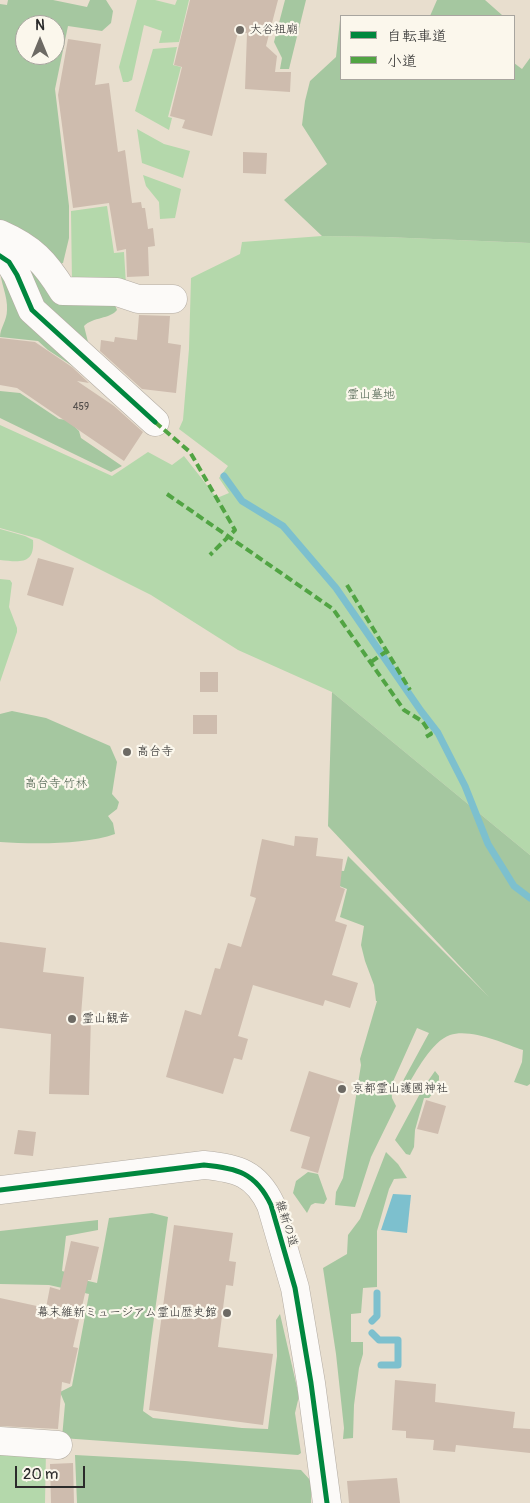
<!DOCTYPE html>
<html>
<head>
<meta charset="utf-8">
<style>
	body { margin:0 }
	#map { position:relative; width:530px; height:1503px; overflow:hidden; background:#e8dece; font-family:Pangolin,"Klee One",sans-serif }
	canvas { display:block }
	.legend { position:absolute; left:340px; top:15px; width:175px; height:65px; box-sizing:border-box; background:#fbf7ec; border:1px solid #a8a59f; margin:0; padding:6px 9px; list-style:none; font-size:15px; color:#2b2b2b }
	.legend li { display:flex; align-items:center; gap:10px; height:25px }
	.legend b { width:25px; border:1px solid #a8a59f }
	.north { position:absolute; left:15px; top:15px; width:50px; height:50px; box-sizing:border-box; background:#fbf7ec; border:1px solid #a8a59f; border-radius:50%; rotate:0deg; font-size:14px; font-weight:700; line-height:20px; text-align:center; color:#2b2b2b }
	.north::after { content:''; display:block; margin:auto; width:18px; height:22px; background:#6d6a64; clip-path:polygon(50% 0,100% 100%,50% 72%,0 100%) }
	.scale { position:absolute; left:15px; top:1466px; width:70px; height:22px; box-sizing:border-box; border:2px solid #2b2b2b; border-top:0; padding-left:6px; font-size:15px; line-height:18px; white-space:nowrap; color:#2b2b2b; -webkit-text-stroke:4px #fbf7ec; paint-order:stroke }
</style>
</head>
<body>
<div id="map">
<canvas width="530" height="1503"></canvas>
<ul class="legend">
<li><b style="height:6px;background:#00873e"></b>自転車道</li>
<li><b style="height:6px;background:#51a443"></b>小道</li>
</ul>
<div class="north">N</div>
<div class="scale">20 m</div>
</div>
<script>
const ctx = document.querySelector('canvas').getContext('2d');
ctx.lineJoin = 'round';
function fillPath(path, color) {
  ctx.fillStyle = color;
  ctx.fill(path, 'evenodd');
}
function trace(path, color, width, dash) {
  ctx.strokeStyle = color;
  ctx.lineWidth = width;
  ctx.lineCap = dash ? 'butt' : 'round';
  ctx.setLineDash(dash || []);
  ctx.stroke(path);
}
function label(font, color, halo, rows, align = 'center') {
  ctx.font = font + ' Pangolin,"Klee One",sans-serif';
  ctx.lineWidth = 4.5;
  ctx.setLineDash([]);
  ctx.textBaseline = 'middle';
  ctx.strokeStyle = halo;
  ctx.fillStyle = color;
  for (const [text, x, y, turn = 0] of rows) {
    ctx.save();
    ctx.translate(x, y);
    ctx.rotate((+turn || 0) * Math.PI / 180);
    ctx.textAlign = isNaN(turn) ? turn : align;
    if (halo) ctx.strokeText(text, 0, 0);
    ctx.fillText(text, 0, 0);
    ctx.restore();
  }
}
fillPath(new Path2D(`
	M137 0H155L175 5 177 0H189L179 42 159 43 162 31 144 25 132 80 128 82H123L119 67Z
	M177 47 173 65 181 67 168 117 172 118 169 130 135 111 153 49Z
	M137 129 164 144 190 151 183 178 142 163Z
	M143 175 181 189 175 218 160 219 159 202 146 186Z
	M107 206 114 253 124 252 126 285 72 283 71 211Z
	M322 236 385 237 530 243V855L332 692 238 650 151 595 39 539 0 528V425L112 476 148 452 172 465 184 456 217 498 229 493 219 478 228 466 179 429 183 420 189 349 191 278 240 254 242 242Z
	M0 529 25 536 33 540C35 565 19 562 0 560Z
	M0 579 10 580 12 583 9 607 17 628V632L0 682Z
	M0 1447 46 1450 45 1503H0Z`), '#b4d8ab');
fillPath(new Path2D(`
	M8 0H53L87 7 90 0H106L113 11 111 23 102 31 68 26 55 89 69 206V238L63 263 59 264 0 223V4L7 5ZM25 25H55V55H25Z
	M285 0H306L289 69H280L282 58 274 42Z
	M437 0H485L502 15 430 16Z
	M340 20H341V79H514V63L522 69 530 58V243L385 237 322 236 284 200 327 164 302 125 305 101 310 81 336 57Z
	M15 262 115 305 117 310C110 319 93 317 84 326L88 342 80 371 48 350 38 341 0 337C0 328 7 321 7 310 8 296 0 282 0 268Z
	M0 391 20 393 59 419 68 420 79 431 81 438 122 466 111 472 0 418Z
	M332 692 530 855V1084L527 1086 514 1082 522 1062 523 1050C503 1043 470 1028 450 1035 432 1041 415 1073 406 1089L402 1086 404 1079 429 1033 417 1028 391 1086 392 1098 396 1106 371 1157 355 1207 335 1205 336 1192 343 1178 361 1065 360 1059 377 1001H378H376L374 985 365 961 361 945 364 926 340 917 347 889 322 879 326 870 344 871 348 856 489 997 328 826Z
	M12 711 46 718 110 746 117 762 112 794 119 802 117 809 108 816 113 823 115 834C85 845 32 844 0 842V714Z
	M435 1071 439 1076V1086L429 1098H424L415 1130 414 1147 410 1155 406 1154 395 1140 423 1088Z
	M386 1152 398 1164 407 1178 394 1179 389 1189 377 1231V1287L363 1288 361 1313 351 1314V1342H363V1354L359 1368 354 1405 353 1438 343 1439 344 1428 336 1354 323 1268 347 1254 348 1235 360 1219Z
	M308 1172 318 1174 327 1199 324 1204 315 1203 311 1205 307 1213 293 1193 296 1181Z
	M152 1213 168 1217 151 1340 143 1411 153 1418 242 1428 268 1429 277 1356 276 1320 280 1314 299 1396 295 1413 301 1453 298 1455 62 1438 65 1404 60 1392 72 1386 89 1294 49 1285 0 1284V1231L98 1220V1230L66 1236 62 1271 77 1275 84 1280 97 1283 109 1218Z
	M75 1455 185 1461 301 1470 311 1481V1503H77Z`), '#a5c7a0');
fillPath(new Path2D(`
	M393 1194 411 1195 407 1233 381 1230Z`), '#7dc0ce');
trace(new Path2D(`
	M224 476 242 501 283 526 336 588 421 711 438 733 465 786 488 844 514 886 530 898
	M372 1321 377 1316V1293
	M372 1333 379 1340H398V1365H381`), '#7dc0ce', 7);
fillPath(new Path2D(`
	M190 0H278L266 46 277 56 275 72H291L290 92 245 89 247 33 238 32 212 136 182 128 185 120 170 116 182 67 174 65Z
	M68 39 101 44 95 85 109 83 118 152 125 150 132 203 141 202 142 208H145L148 229 153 228 155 246 148 247 149 276 127 277 126 249 117 251 109 203 73 208 58 95Z
	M243 152 267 153 266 174 243 173Z
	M139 315 170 316 168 343 181 345 176 393 142 389 100 351 101 340 114 342 115 337 137 340Z
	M0 338 35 342 72 367 89 383 77 381 114 406 143 432 124 461 17 388 0 385Z
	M38 558 74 568 63 606 27 595Z
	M200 672H218V692H200Z
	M193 715H217V734H193Z
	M295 836 318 838 316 856 343 859 340 887 345 889 335 921 347 925 332 975 358 983 350 1008 325 1000 323 1006 253 985 238 1036 248 1039 242 1060 234 1058 223 1094 166 1077 185 1010 201 1015 215 968 220 969 228 943 241 947 256 898 250 896 262 839 294 846Z
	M0 942 46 948 43 972 84 977 81 1015H91L89 1095 49 1094 51 1034 0 1028Z
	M309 1071 344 1082 318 1173 301 1168 310 1137 290 1131Z
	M426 1100 446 1106 438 1134 417 1129Z
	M18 1130 36 1132 33 1156 14 1154Z
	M174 1225 233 1233 229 1261 236 1262 233 1286 226 1285 218 1347 273 1354 263 1425 149 1410Z
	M71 1241 99 1247 91 1280H88L73 1347 78 1348 70 1384 62 1382 58 1429 0 1426V1298L46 1308 50 1287 60 1290Z
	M395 1380 436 1384 435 1402 515 1412 513 1428 530 1429V1453L456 1445 455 1452 433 1450 434 1440 406 1438V1431L392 1430Z
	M73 1463 74 1503H51L50 1464Z
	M397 1478 400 1503H349L347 1481Z`), '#cebcae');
const minor = new Path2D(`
	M0 234C32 248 45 262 63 291L117 292 138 299H173
	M0 256 9 262 17 275 32 310 155 422
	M0 1190 204 1165C237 1168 256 1173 271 1205L295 1288 311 1383 327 1503
	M0 1441 58 1445`);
trace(minor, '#b3aca3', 29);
trace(minor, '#fcfaf8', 28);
trace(new Path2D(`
	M155 422 190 452 235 530 210 555
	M167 494 333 609 404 710 422 721 431 734 424 738
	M347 585 410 690
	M371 662 387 651`), '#51a443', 4, [8, 4]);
trace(new Path2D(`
	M0 256 9 262 17 275 32 310 155 422
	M0 1190 204 1165C237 1168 256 1173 271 1205L295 1288 311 1383 327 1503`), '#00873e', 5);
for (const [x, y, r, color] of [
	[240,30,5,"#6d6a64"],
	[127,752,5,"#6d6a64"],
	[72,1019,5,"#6d6a64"],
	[342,1089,5,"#6d6a64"],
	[227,1313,5,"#6d6a64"]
]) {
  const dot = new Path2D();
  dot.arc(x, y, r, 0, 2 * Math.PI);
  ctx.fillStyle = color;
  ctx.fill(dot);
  trace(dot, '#fbf7ec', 2);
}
label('10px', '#544f4c', null, [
	["459",81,407]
]);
label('12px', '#2b2b2b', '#fbf7ec', [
	["大谷祖廟",250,30],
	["高台寺",137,752],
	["霊山観音",82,1019],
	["京都霊山護國神社",352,1089],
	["幕末維新ミュージアム霊山歴史館",217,1313,"right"]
], 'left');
label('12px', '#475d49', '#fbf7ec', [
	["霊山墓地",371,395],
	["高台寺 竹林",56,784]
]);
label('12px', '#2b2b2b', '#fbf7ec', [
	["維新の道",286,1224,72]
]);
</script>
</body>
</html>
